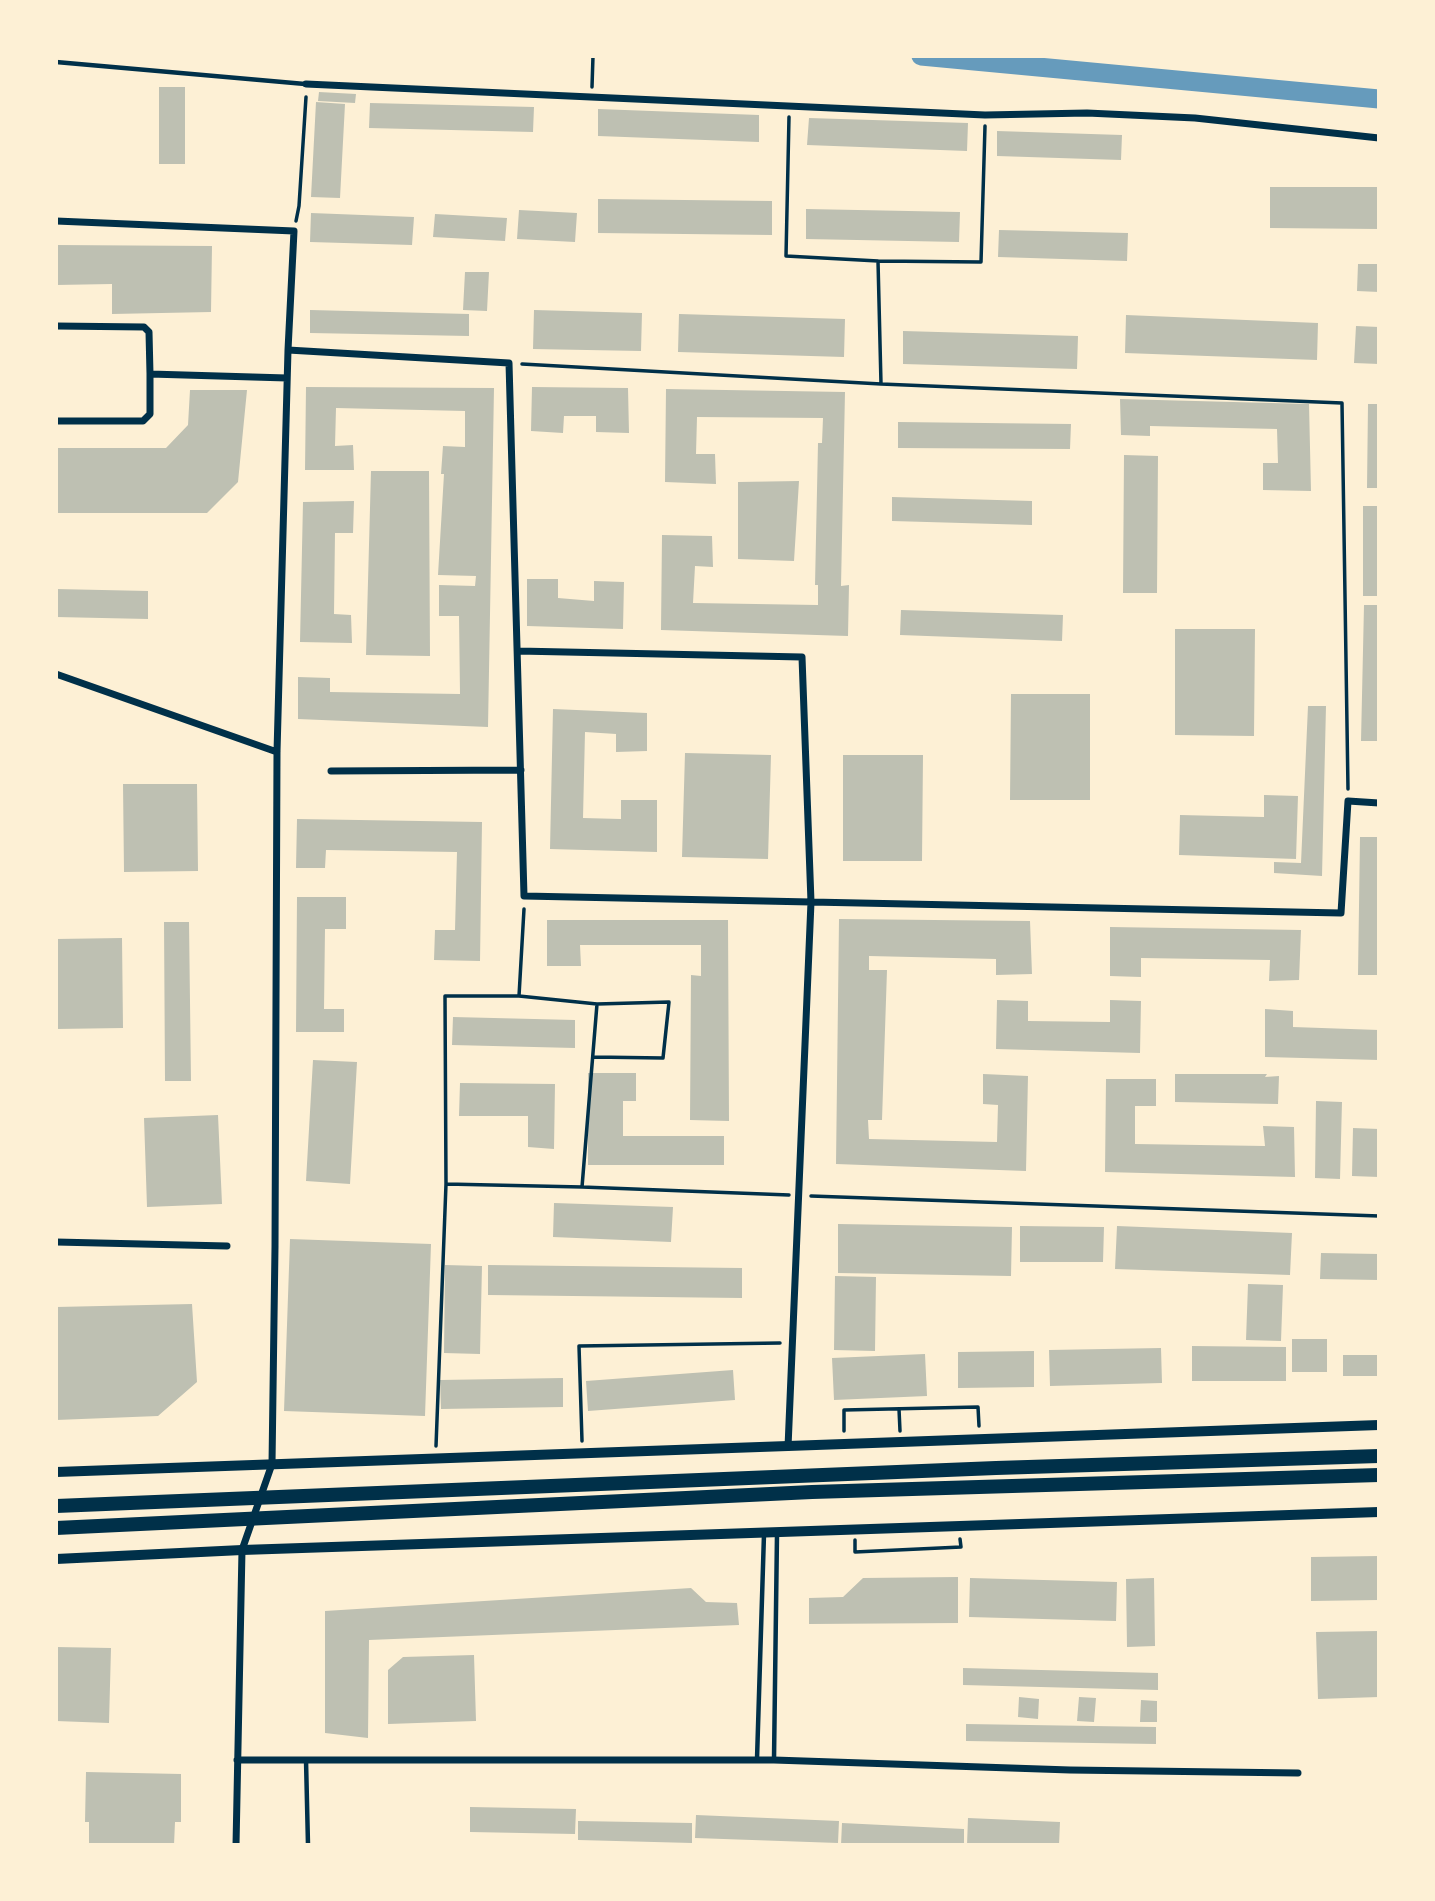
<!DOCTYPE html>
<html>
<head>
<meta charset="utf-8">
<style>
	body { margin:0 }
	#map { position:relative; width:1435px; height:1901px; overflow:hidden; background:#fdf0d5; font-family:Helvetica,sans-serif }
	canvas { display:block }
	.frame { position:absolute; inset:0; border:58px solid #fdf0d5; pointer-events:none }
</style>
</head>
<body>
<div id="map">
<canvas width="1435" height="1901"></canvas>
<div class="frame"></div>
</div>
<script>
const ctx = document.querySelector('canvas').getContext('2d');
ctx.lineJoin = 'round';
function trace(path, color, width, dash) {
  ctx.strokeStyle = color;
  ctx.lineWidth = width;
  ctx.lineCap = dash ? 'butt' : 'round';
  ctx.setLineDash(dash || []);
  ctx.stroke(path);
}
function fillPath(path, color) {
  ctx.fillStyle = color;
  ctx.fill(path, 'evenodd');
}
trace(new Path2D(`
	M921 56 1379 99`), '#669bbc', 19);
fillPath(new Path2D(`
	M159 87H185V164H159Z
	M319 92 356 94 355 103 318 101Z
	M316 102 345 104 340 198 311 197Z
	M370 103 534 107 533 132 369 128Z
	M598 109 759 115V142L598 136Z
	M809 118 968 123 967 151 807 145Z
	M997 131 1122 135 1121 160 997 156Z
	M1270 187H1379V229L1270 228Z
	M598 199 772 201V235L598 233Z
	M806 209 960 212 959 242 806 239Z
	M519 210 577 213 575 242 517 239Z
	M311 213 414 217 412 245 310 242Z
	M435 214 507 218 505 241 433 237Z
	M999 230 1128 233 1127 261 998 257Z
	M56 245 212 246 211 312 112 314V284L56 285Z
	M1358 264H1379V292L1357 291Z
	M465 272H489L487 311 463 310Z
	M310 310 469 314V336L310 333Z
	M534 310 642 313 641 351 533 349Z
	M679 314 845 319 844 357 678 352Z
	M1126 315 1318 323 1317 360 1125 353Z
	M1356 326 1379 327V364L1354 363Z
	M903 331 1078 336 1077 369 903 364Z
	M306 387 494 388 488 727 298 719V677L330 678V692L460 694 459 616H439V585L475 586 476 576 438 575 444 474H441L443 446 465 447V411L336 408 335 446 353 445 354 470H305Z
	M532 387 628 388 629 433 596 432V416H564L563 433 531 431Z
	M666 389 845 392 841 586 849 585 848 636 661 630 662 535 712 536 713 567 695 566 693 603 818 605V585H815L818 443H822L823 418 697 417 696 454H715L716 484 665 482Z
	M190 390H247L238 482 207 513H56V448H166L188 425Z
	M1120 399 1309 404 1311 491 1263 490V463H1278L1277 429 1150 426V436L1121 435Z
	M1368 404H1379V488H1367Z
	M898 422 1071 424 1070 449 898 448Z
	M1124 455 1158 456 1157 593H1123Z
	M371 471H429L430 656 366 655Z
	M799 481 794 561 738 559V482Z
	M892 497 1032 501V525L892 521Z
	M354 501 353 533H335L334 614 351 615 352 643 300 642 303 502Z
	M1363 506H1379V596H1363Z
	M527 579H558V598L594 601V581L624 582 623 629 527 626Z
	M56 589 148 591V619L56 617Z
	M1364 605H1379V741H1361Z
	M901 610 1063 615 1062 641 900 635Z
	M1175 629H1255L1254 736 1175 735Z
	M1011 694H1090V800H1010Z
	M1308 706H1326L1322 876 1274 873V862L1301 863Z
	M553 709 647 713V751L616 752V734L585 732 583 818 621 819V800H657V852L550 849Z
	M685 753 771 755 768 859 682 857Z
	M843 755H923L922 861H843Z
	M123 784H197L198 871 124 872Z
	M1264 795 1298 796 1296 859 1179 855 1180 815 1264 817Z
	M297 819 482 822 480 961 434 960 435 930H455L457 852 326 850 325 868H296Z
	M1360 837H1379V975H1358Z
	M297 897H346V929H325L324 1009H344V1032H296Z
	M839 919 1030 921 1032 974 996 975V959L869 956V970H887L882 1120H868L869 1139 997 1142 998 1105 983 1104V1074L1028 1076 1026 1171 836 1164Z
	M547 920H728L729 1121 690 1120 691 975 701 976V945H580L581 966H547Z
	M164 922H189L191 1081H165Z
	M1110 927 1301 930 1299 980 1269 981 1270 960 1141 958V977L1110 976Z
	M122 938 123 1028 56 1029V939Z
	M997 1000 1028 1001V1021L1110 1022V1000L1141 1001 1140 1053 996 1049Z
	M1265 1009 1293 1011V1027L1379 1030V1060L1265 1057Z
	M453 1017 575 1020V1048L452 1045Z
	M313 1060 357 1062 350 1184 306 1181Z
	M588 1073H636V1101H623V1136H724V1165H588Z
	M1175 1074H1267L1265 1077 1279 1076 1278 1104 1175 1102Z
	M1106 1079H1156V1106H1135V1144L1265 1146 1263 1126 1294 1127 1295 1177 1105 1172Z
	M460 1083 555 1084 554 1149 528 1147V1116H459Z
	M1316 1101 1342 1102 1340 1179 1315 1178Z
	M218 1115 222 1204 147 1207 144 1118Z
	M1353 1128 1379 1129V1177L1352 1176Z
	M554 1203 673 1207 671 1242 553 1237Z
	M838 1224 1012 1227 1011 1276 838 1273Z
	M1020 1226 1104 1227 1103 1262H1020Z
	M1117 1226 1292 1233 1290 1275 1115 1269Z
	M290 1239 431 1244 425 1416 284 1411Z
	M1321 1253 1379 1254V1280L1320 1279Z
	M445 1265 482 1266 480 1354 444 1353Z
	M488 1265 742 1268V1298L488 1295Z
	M835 1276 876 1277 875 1351 834 1350Z
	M1248 1284 1283 1285 1281 1341 1246 1340Z
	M192 1304 197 1382 158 1416 56 1420V1307Z
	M1292 1339H1327V1372H1292Z
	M1192 1346 1286 1347V1381H1192Z
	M1161 1348 1162 1383 1050 1386 1049 1350Z
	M1034 1351V1387L958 1388V1352Z
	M925 1354 927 1396 834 1400 832 1358Z
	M1343 1355H1379V1376H1343Z
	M733 1370 735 1400 588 1411 586 1381Z
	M563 1378V1407L441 1409 440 1380Z
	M1379 1556V1600L1311 1601V1557Z
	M958 1577V1623L809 1624V1598L843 1597 863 1578Z
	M970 1578 1117 1582 1116 1621 969 1617Z
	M1154 1578 1155 1646 1127 1647 1126 1579Z
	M691 1588 706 1602 737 1603 739 1625 369 1640 368 1738 325 1733V1611Z
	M1379 1631V1697L1318 1699 1316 1632Z
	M56 1647 111 1648 109 1723 56 1721Z
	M474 1655 476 1721 388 1724V1670L403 1657Z
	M963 1668 1158 1673V1690L963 1685Z
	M1019 1697 1039 1699 1038 1719 1018 1717Z
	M1079 1697 1096 1698 1094 1722 1077 1721Z
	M1141 1700 1157 1701V1722H1140Z
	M966 1724 1156 1727V1744L966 1741Z
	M86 1772 181 1774V1822H175L174 1845H89V1822H85Z
	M470 1807 576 1809 575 1834 470 1832Z
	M696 1815 839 1821 838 1843 695 1838Z
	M968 1818 1060 1822 1059 1845H967Z
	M578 1821 692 1823V1843L578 1840Z
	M842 1823 964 1829V1845H841Z`), '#bec0b2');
trace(new Path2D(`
	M592 87 593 56
	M789 117 786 256 878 261 881 384
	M296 221 299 206 306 97
	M878 261 981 262 985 126
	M522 364 881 384 1342 403 1348 789
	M524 909 519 996 597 1004 582 1187
	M593 1057 663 1058 669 1002 597 1004
	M446 1184 445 996H519
	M811 1196 1379 1216
	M899 1409 900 1431
	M844 1431V1410L978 1407 979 1426
	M582 1441 579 1346 780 1343
	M436 1446 446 1184 582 1187 789 1195
	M855 1540V1552L961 1547 960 1539`), '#003049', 3.5);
trace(new Path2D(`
	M56 62 305 84
	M757 1759 764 1534
	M774 1759 777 1534
	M306 1760 308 1845`), '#003049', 4.5);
trace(new Path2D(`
	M306 84 985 115 1087 113 1195 118 1379 138
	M56 221 294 231 288 350 277 752 275 1247 272 1464 242 1550 236 1845
	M56 326 144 327 149 332 150 374 287 378
	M288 350 509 363 524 896 811 902 802 657 518 651
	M56 421H143L150 414V374
	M56 674 277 752
	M331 771 521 770
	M56 1242 227 1246
	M788 1447 811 902 1341 913 1348 801 1379 803
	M237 1760H774L1070 1770 1298 1773`), '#003049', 7);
trace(new Path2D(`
	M56 1472 1379 1425
	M56 1559 242 1550 1379 1512`), '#003049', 10);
trace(new Path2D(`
	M56 1506 996 1468 1379 1456
	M56 1528 812 1492 1379 1475`), '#003049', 14);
</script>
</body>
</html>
